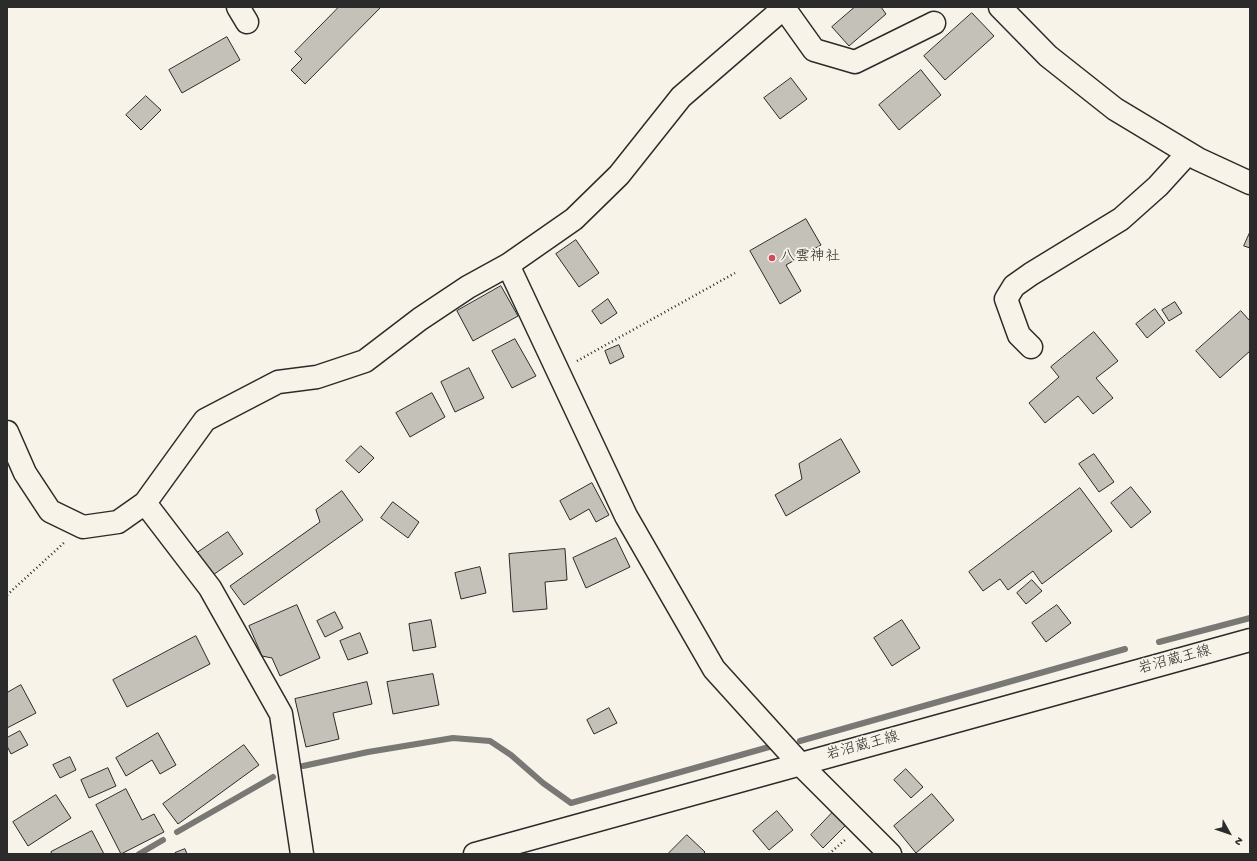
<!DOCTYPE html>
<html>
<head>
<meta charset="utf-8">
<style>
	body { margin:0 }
	#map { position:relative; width:1257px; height:861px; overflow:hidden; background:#f7f3e8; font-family:"Gochi Hand",sans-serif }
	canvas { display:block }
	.frame { position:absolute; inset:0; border:8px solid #2b2b2b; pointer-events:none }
	.north { position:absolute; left:1209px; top:813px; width:40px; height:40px; -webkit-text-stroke:3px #f7f3e8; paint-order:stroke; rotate:130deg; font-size:11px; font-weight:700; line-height:16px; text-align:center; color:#2b2b2b }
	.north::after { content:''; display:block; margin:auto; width:14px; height:18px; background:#2b2b2b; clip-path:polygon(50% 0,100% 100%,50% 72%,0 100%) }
</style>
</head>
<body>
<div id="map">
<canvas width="1257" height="861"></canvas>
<div class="frame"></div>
<div class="north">N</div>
</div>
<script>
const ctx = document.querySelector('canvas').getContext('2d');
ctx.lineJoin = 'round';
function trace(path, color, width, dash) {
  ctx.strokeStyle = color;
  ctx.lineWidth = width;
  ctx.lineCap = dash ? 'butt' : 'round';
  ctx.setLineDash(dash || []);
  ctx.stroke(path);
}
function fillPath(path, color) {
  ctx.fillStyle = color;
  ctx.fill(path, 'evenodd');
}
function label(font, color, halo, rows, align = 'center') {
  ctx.font = font + ' "Gochi Hand","Klee One",sans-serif';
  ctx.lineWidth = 3.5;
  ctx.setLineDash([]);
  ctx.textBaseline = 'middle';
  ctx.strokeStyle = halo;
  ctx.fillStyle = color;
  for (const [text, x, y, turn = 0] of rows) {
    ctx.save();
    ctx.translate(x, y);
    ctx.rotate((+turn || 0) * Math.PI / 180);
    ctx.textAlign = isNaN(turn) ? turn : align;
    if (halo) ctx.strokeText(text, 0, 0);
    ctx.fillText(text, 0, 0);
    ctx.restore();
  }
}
trace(new Path2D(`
	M1159 642 1250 618
	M800 741 1125 649
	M303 766 368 752 453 738 490 741 511 755 543 783 571 803 769 747
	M177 832 273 777
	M139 854 163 840`), '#7a7874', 6);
const building = new Path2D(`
	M339 7H381L305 84 291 70 302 59 295 52Z
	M855 7H881L886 14 849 46 832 27Z
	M972 13 994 36 945 80 924 56Z
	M227 37 240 60 182 93 169 70Z
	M921 70 941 95 899 130 879 105Z
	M791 78 807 99 780 119 764 98Z
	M146 96 161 110 141 130 126 115Z
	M806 219 821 245 786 265 801 291 780 304 750 251Z
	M1250 232V248L1244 246Z
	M576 240 599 273 579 287 556 254Z
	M501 286 518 316 473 341 457 311Z
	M608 299 617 313 601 324 592 311Z
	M1175 302 1182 313 1169 321 1162 310Z
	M1155 309 1165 323 1147 338 1136 324Z
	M1241 311 1250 321V351L1220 378 1196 351Z
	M1094 332 1118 361 1096 378 1113 398 1093 414 1078 396 1045 423 1029 403 1059 377 1051 367Z
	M515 339 536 376 512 388 492 351Z
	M619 345 624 357 610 364 605 351Z
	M469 368 484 398 455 412 441 382Z
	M432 393 445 417 410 437 396 413Z
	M841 439 860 472 786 516 775 495 802 479 799 464Z
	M361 446 374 458 359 473 346 461Z
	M1094 454 1114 482 1099 492 1079 464Z
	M592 483 609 515 596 522 589 509 570 520 560 501Z
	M1131 487 1151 512 1131 528 1111 503Z
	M1080 488 1112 531 1042 584 1033 571 1008 590 1000 579 983 591 969 572Z
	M342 491 363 520 244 605 230 586 320 522 316 510Z
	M393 502 419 522 408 538 381 518Z
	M228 532 243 554 210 577 194 555Z
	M616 538 630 567 586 588 573 558Z
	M565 549 567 580 545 582 547 609 513 612 509 554Z
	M480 567 486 593 461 599 455 573Z
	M1032 580 1042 591 1026 604 1017 593Z
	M297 605 320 658 280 676 272 658 262 656 249 626Z
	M1057 605 1071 623 1046 642 1032 623Z
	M335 612 343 628 325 637 317 621Z
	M431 620 436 647 413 651 409 624Z
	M902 620 920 648 892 666 874 638Z
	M360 633 368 653 348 660 340 641Z
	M196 636 210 664 127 707 113 680Z
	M433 674 439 705 393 714 387 682Z
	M367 682 372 704 333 713 339 739 306 747 295 699Z
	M21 685 36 713 7 728V693Z
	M609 708 617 723 594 734 587 720Z
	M20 731 28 745 11 754 7 746V738Z
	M158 733 176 765 160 774 152 760 126 776 116 758Z
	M244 745 259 765 178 824 163 804Z
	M70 757 76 770 60 778 53 765Z
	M108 768 116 786 89 798 81 780Z
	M906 769 923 787 911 798 894 780Z
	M126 789 142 820 154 814 164 832 121 854 96 805Z
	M932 794 954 820 916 853 894 826Z
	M56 795 71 818 28 846 13 822Z
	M835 810 848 823 823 848 811 835Z
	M777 811 793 830 769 850 753 831Z
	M92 831 104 854H52L51 852Z
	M687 835 705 852 703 854H668Z
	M185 849 187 854H175V853Z`);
fillPath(building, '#c4c1b9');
trace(building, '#2b2b2b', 1);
const minor = new Path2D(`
	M238 7 247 22
	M1000 7 1048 56 1115 109 1198 159 1250 183
	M784 8 814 50 855 62 934 23
	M508 265 626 516 714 669 800 764 890 854
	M1031 347 1019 335 1006 299 1014 286 1031 274 1121 219 1158 186 1188 153
	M7 432 25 473 50 511 83 527 118 522 145 503 205 420 278 382 317 377 365 361 420 319 468 287 508 265 574 219 619 175 681 97 785 7
	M145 503 210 588 281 714 302 854`);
const major = new Path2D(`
	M475 854 1250 640`);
trace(minor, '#2b2b2b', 25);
trace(major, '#2b2b2b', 25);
trace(new Path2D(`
	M577 361 735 273
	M7 595 66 541
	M829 854 846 839`), '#2b2b2b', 2.5, [1, 3]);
trace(minor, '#f7f3e8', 22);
trace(major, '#f7f3e8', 22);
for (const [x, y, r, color] of [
	[772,258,4,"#d1495b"]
]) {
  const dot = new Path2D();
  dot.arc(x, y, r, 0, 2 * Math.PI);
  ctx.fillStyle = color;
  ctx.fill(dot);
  trace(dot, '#f7f3e8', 1.5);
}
label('15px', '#2b2b2b', '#f7f3e8', [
	["八雲神社",780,258]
], 'left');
label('15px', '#2b2b2b', '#f7f3e8', [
	["岩沼蔵王線",1175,661,-15],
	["岩沼蔵王線",863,747,-15]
]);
</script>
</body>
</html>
